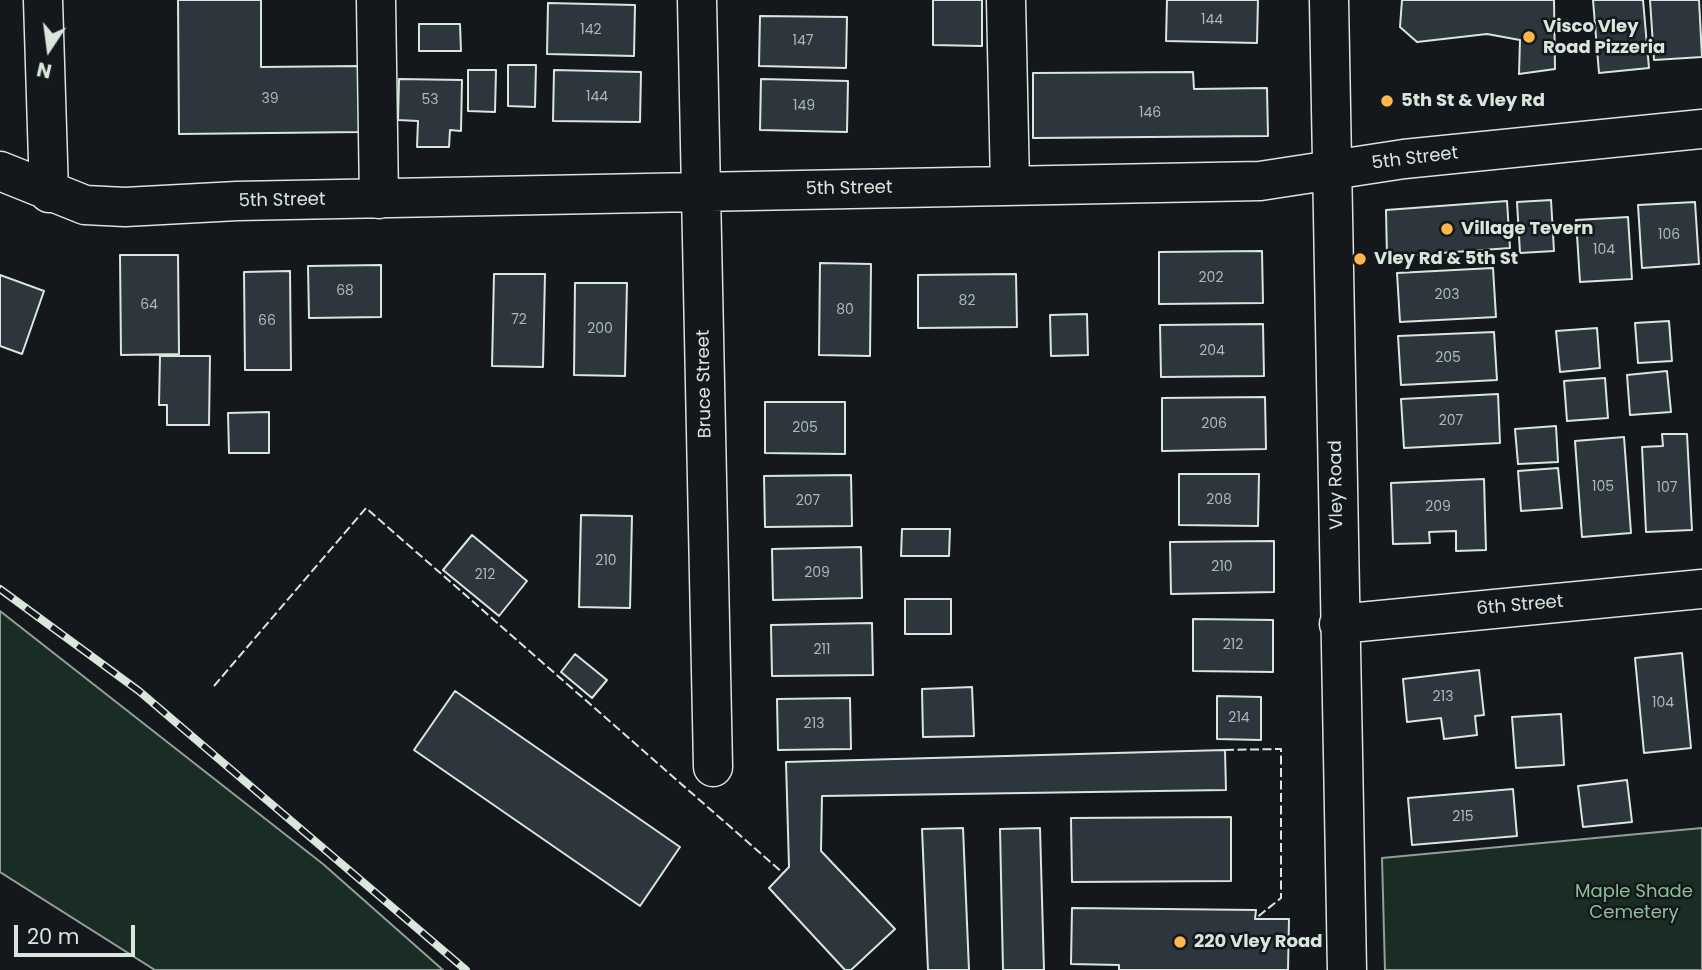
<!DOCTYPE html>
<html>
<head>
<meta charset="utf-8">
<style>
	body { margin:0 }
	#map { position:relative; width:1702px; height:970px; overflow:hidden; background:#14181c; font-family:Poppins,sans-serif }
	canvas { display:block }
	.north { position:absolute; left:14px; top:14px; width:70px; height:70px; -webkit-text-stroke:5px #14181c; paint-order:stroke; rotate:193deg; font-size:19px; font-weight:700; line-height:28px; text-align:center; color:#d8e6dc }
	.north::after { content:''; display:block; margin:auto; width:24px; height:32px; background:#d8e6dc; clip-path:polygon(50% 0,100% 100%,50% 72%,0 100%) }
	.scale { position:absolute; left:14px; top:925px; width:121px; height:32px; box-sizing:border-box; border:4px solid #d8e6dc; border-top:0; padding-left:9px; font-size:21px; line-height:24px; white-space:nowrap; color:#d8e6dc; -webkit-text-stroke:5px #14181c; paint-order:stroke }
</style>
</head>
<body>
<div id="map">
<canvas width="1702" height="970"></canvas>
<div class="north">N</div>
<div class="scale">20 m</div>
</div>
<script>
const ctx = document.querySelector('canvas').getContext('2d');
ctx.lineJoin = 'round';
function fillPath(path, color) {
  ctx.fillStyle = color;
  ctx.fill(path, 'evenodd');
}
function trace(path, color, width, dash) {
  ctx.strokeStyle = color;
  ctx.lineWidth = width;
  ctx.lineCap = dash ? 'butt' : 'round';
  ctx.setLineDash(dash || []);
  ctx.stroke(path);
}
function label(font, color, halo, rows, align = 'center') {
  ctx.font = font + ' Poppins,sans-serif';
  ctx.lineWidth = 5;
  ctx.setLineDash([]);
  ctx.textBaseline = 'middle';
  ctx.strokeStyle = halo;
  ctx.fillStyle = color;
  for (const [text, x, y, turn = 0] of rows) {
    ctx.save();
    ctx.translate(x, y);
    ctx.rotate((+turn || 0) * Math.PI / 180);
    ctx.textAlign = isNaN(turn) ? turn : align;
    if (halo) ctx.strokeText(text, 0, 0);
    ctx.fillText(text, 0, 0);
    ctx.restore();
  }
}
const green = new Path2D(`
	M0 611 323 864 443 970H155L0 872Z
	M1702 828V970H1385L1382 858Z`);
fillPath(green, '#1a2d24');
trace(green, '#939e99', 2);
const building = new Path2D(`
	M178 0H261V67L360 66 361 132 179 134Z
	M933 0H982V46L933 45Z
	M1167 0H1258L1257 43 1166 41Z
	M1402 0H1554L1555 69 1519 74 1520 40 1487 34 1417 42 1400 27Z
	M1593 0H1643L1649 68 1599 73Z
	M1650 0H1699L1702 57 1654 60Z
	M548 3 635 5 634 56 547 54Z
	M760 16 847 17 846 68 759 66Z
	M419 24H460L461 51H419Z
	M508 65H536L535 107 508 106Z
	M468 70H496L495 112 468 111Z
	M554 70 641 72 640 122 553 121Z
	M1193 72 1194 89 1267 88 1268 136 1033 138V73Z
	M399 79 462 80 461 131 450 130 449 147H417L418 121 398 120Z
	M761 79 848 81 847 132 760 130Z
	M1551 200 1554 251 1520 253 1517 202Z
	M1507 201 1510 248 1387 257 1386 210Z
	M1695 202 1699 264 1642 268 1638 205Z
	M1628 217 1632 279 1580 282 1576 220Z
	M1262 251 1263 303 1159 304V252Z
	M120 255H178L179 354 121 355Z
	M820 263 871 264 870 356 819 355Z
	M381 265V317L309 318 308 266Z
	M1493 268 1496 317 1400 322 1397 273Z
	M290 271 291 370H245L244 272Z
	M494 274H545L543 367 492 366Z
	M1016 274 1017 327 918 328V275Z
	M0 275 44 291 22 354 0 346Z
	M575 283H627L625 376 574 375Z
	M1087 314 1088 355 1051 356 1050 315Z
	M1669 321 1672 361 1638 363 1635 323Z
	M1263 324 1264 376 1161 377 1160 325Z
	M1597 328 1600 368 1560 372 1556 331Z
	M1494 332 1497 380 1401 385 1398 336Z
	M160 356H210L209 425H167V405H159Z
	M1667 371 1671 412 1630 415 1627 375Z
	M1605 378 1608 418 1567 421 1564 381Z
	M1498 394 1500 443 1404 448 1401 399Z
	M1265 397 1266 449 1162 451V398Z
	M765 402H845V454L765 453Z
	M269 412V453H229L228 413Z
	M1556 426 1558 462 1518 464 1515 429Z
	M1662 434H1687L1692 530 1646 532 1642 447 1663 446Z
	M1624 437 1631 533 1582 537 1575 441Z
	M1558 468 1562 508 1521 511 1518 471Z
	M1179 474H1259L1258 526 1179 525Z
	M851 475 852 526 765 527 764 476Z
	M1484 479 1486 550 1456 551V531L1429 532 1430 543 1393 544 1391 483Z
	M581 515 632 516 630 608 579 607Z
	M902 529H950L949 556H901Z
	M472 535 527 581 499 616 443 570Z
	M1274 541V592L1171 594 1170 542Z
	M861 547 862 598 773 600 772 549Z
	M905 599H951V634H905Z
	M1193 619 1273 620V672L1193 671Z
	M872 623 873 675 772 676 771 625Z
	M1682 653 1691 748 1644 753 1635 658Z
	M575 654 607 680 592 698 561 672Z
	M1479 670 1484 715 1475 716 1477 735 1444 739 1441 718 1407 722 1403 679Z
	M972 687 974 736 923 737 922 689Z
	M455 691 680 847 640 906 414 750Z
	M1217 696 1261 697V740L1217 739Z
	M850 698 851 749 778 750 777 699Z
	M1561 714 1564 765 1516 768 1512 717Z
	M1225 750 1226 790 822 796 821 851 895 929 851 970H845L769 888 789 867 786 762Z
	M1627 780 1632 822 1583 827 1578 786Z
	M1513 789 1517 836 1412 845 1408 798Z
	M1231 817V881L1072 882 1071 818Z
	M963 828 969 970H928L922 829Z
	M1040 828 1044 970H1003L1000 829Z
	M1072 908 1256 910 1255 919H1289L1288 970H1119V965L1071 964Z`);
fillPath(building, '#2c363c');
trace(building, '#d8e6dc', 2);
const minor = new Path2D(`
	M43 0 49 193
	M376 0 379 199
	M697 0 713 767
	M1006 0 1010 185
	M1329 0 1347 970
	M0 171 85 205 125 207 237 201 1260 181 1404 159 1702 129
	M1339 624 1702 589`);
trace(minor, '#d8e6dc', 41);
trace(minor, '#14181c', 38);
const rail = new Path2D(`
	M0 589 139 691 466 970`);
trace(rail, '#d8e6dc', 8);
trace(rail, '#14181c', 5, [16]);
trace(new Path2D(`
	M214 686 366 508 783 873
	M1225 750 1281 749V898L1255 919`), '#d8e6dc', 2, [9, 3.5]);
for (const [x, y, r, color] of [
	[1529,37,7,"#ffb74d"],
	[1387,101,7,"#ffb74d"],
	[1447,229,7,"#ffb74d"],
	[1360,259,7,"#ffb74d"],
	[1180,942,7,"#ffb74d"]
]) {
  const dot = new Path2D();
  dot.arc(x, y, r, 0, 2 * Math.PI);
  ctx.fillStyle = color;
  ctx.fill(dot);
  trace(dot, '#14181c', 2.5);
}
label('14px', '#adbab4', null, [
	["144",1212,20],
	["142",591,30],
	["147",803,41],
	["144",597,97],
	["39",270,99],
	["53",430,100],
	["149",804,106],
	["146",1150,113],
	["106",1669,235],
	["104",1604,250],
	["202",1211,278],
	["68",345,291],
	["203",1447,295],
	["82",967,301],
	["64",149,305],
	["80",845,310],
	["72",519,320],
	["66",267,321],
	["200",600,329],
	["204",1212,351],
	["205",1448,358],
	["207",1451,421],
	["206",1214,424],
	["205",805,428],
	["105",1603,487],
	["107",1667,488],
	["208",1219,500],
	["207",808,501],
	["209",1438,507],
	["210",606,561],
	["210",1222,567],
	["209",817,573],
	["212",485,575],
	["212",1233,645],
	["211",822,650],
	["213",1443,697],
	["104",1663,703],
	["214",1239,718],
	["213",814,724],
	["215",1463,817]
]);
label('bold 18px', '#d8e6dc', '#14181c', [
	["Visco Vley",1543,27],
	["Road Pizzeria",1543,48],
	["5th St & Vley Rd",1401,101],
	["Village Tevern",1461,229],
	["Vley Rd & 5th St",1374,259],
	["220 Vley Road",1194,942]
], 'left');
label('18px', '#d8e6dc', '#14181c', [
	["5th Street",1415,159,-7],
	["5th Street",849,189,-1],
	["5th Street",282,201,-1],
	["Bruce Street",705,384,-91],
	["Vley Road",1337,485,-91],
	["6th Street",1520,606,-5]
]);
label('18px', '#8ac095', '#14181c', [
	["Maple Shade",1634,892],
	["Cemetery",1634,913]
]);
</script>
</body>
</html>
